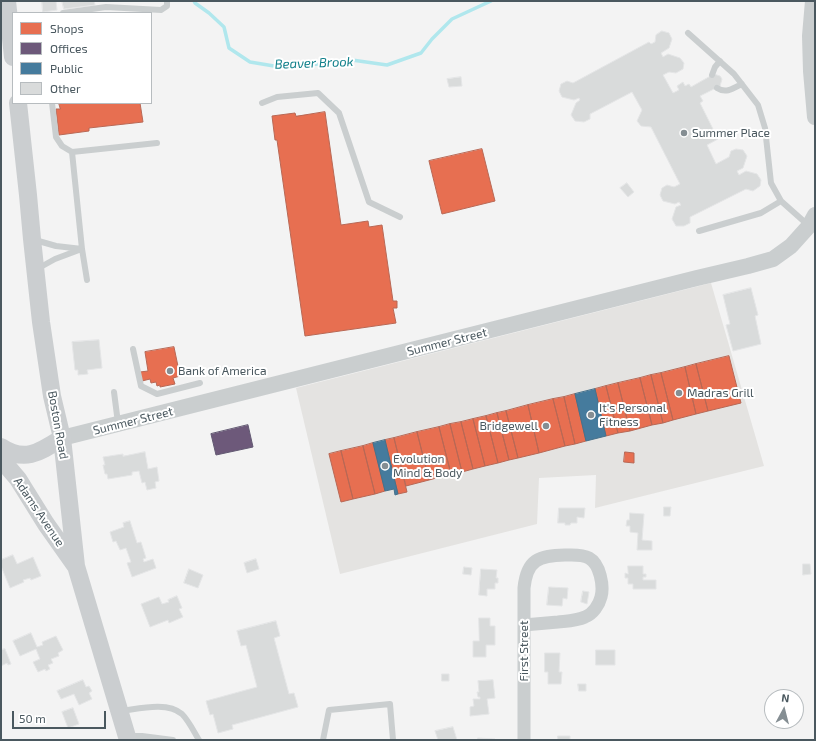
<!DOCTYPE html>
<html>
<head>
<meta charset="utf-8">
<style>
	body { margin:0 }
	#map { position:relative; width:816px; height:741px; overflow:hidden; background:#f3f3f3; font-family:"Exo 2",sans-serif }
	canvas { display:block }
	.frame { position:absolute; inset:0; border:2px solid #4a585f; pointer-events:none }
	.legend { position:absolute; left:12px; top:12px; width:140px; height:92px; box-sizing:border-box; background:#fff; border:1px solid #b7bcbf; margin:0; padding:5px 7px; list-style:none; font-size:12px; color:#4a585f }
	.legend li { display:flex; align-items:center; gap:8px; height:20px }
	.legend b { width:20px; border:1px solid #b7bcbf }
	.north { position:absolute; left:764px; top:689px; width:40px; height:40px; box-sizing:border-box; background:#fff; border:1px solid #b7bcbf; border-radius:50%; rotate:7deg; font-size:11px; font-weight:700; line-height:16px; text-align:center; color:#4a585f }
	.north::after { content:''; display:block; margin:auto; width:14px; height:18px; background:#858e93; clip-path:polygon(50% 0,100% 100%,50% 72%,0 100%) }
	.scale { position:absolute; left:12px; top:711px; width:94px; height:18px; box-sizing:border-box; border:2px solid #4a585f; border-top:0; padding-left:5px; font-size:12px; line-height:14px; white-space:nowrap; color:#4a585f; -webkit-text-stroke:3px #fff; paint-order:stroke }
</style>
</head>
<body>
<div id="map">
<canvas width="816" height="741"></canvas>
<div class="frame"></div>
<ul class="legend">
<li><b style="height:11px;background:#e76f51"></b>Shops</li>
<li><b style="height:11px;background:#6d597a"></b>Offices</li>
<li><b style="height:11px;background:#457b9d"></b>Public</li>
<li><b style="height:11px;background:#d9dbdb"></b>Other</li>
</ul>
<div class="north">N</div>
<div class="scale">50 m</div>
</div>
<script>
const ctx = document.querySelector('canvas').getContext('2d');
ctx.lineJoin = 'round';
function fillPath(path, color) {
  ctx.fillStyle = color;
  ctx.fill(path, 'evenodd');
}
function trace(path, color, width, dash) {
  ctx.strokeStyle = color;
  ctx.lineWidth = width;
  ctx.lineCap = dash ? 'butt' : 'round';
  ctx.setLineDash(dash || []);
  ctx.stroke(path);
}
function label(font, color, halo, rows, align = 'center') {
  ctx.font = font + ' "Exo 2",sans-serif';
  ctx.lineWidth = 4;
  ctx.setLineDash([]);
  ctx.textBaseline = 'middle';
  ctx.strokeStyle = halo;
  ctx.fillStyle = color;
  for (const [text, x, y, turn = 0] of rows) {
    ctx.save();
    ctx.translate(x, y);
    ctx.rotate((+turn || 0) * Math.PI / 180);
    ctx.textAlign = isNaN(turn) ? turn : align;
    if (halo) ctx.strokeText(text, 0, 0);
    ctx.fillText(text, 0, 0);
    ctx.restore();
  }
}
fillPath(new Path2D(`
	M711 283 764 466 595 508 596 475 539 478 537 524 340 574 296 388Z`), '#e4e3e1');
const shops = new Path2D(`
	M59 103H140L143 122 89 128V131L59 135 56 109H60Z
	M325 112 341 225 368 221 369 227 382 225 393 301H397V308H393L396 323 305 336 277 140H275L272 116 295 113 296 116Z
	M482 149 495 201 442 214 429 161Z
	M174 347 180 376 173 378 175 384 160 387V385L157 386 156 382 151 383 150 379 142 381 140 372 148 371 145 352Z
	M729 356 741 403 708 411 696 364Z
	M696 364 708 411 696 414 685 367Z
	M685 367 696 414 673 420 661 373Z
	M661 373 673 420 663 423 651 375Z
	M651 375 663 423 652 425 640 378Z
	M640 378 652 425 630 431 618 383Z
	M618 383 630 431 618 433 606 386Z
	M606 386 618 433 606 436 595 389Z
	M575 394 586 441 575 444 564 397Z
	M564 397 575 444 565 446 553 399Z
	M553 399 565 446 539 453 528 405Z
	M528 405 539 453 518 458 506 411Z
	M506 411 518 458 509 460 497 413Z
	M497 413 509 460 498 463 486 416Z
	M486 416 498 463 485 466 473 419Z
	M473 419 485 466 473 469 461 422Z
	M461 422 473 469 462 472 450 424Z
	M450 424 462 472 451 474 439 427Z
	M439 427 451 474 429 480 417 432Z
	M417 432 429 480 406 486 394 438Z
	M394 438 407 492 398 494 385 440Z
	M373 443 385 491 375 494 363 446Z
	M363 446 375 494 353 499 341 451Z
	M341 451 353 499 341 502 329 454Z
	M625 452 634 453V463L624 462Z`);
fillPath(shops, '#e76f51');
trace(shops, '#b86855', 1);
const offices = new Path2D(`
	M248 425 253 447 216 455 211 434Z`);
fillPath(offices, '#6d597a');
trace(offices, '#625972', 1);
const public = new Path2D(`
	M595 389 606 436 586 441 575 394Z
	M385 440 398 494 395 495 394 489 385 491 373 443Z`);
fillPath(public, '#457b9d');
trace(public, '#46708a', 1);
trace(new Path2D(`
	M194 1 195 3 209 13 224 27 229 48 250 62 274 66 321 64 352 60 387 65 421 53 432 39 452 19 491 1`), '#b0e7ed', 3.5);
const building = new Path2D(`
	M42 1H56L57 10 43 12Z
	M62 1H94L95 5 64 9Z
	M662 31 669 33 672 39 669 48 661 53 663 57 668 54 680 58 684 63 683 69 676 73 669 72 663 75 673 93 679 90 677 86 683 82 685 86 689 84 691 87 714 74 720 76 722 79 720 86 700 96 703 101 700 103 718 139 707 145 716 164 729 157 731 151 736 149 743 150 747 156 743 168 737 171 739 175 746 171 757 174 761 180 760 186 753 191 746 189 690 217V223L684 226H676L672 219 676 207 681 205 679 202 675 204 663 201 660 195 662 188 667 185 674 187 680 184 651 127 641 126 637 121 642 110 632 92 590 114V119L584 122 575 121 571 115 576 103 580 100 579 98 574 100 562 97 559 91 561 84 567 81 573 83 649 42 651 44 655 42 656 35Z
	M461 77 462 86 449 87 447 79Z
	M627 183 634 192 628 197 620 188Z
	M751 288 758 315 755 316 761 344 733 351 726 325 730 324 723 295Z
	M99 340 102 368 87 370 88 374 78 375V370H75L72 342Z
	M145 452 148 469 157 467 159 481 155 482 156 488 147 490 145 482 142 483 139 471 132 472V475L108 479 107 474H105L103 465H105L103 457 123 454V456Z
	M664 507H671L670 516H664Z
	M559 508H585L584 518 577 517V523H571L570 525H565V523H558Z
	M630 513 644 514 642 540 652 541V550H637L638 533 630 532V526H626L627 520H629Z
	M130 521 137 543 141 542 146 558 143 559 144 562 153 559 156 568 132 577 127 563 131 562 126 548 120 550 116 541 113 542 110 532 124 527 123 523Z
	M13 555 17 564 33 557 41 576 31 580 30 578 23 580 24 582 10 588 1 566V560Z
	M256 559 259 569 247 573 244 563Z
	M803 564H810L811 574 803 575Z
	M628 566H643V574H646V577H643V580H656V589H633V584H628V578H625V573L628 574Z
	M464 567 472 568 471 575 463 574Z
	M189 569 203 575 198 588 184 583Z
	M481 569 497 570 496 578H498V583H495V589H487V596L479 595Z
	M549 587 568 588 567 599 563 598 562 606 547 605Z
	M583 591 589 592 587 604 581 602Z
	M177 596 182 608 179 609 183 617 169 623 168 620 150 627 141 604 159 597 162 604 169 602 168 600Z
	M479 618H490V626H495V645H486V657H473V641H479Z
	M276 621 280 636 274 638 289 694 294 693 298 707 232 725 233 729 218 733 213 714 210 715 206 701 257 687 246 645 241 646 237 631Z
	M31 633 37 647 43 645 42 642 56 636 63 650 58 653 59 656 51 659 53 663 48 665 50 669 46 671 45 669 38 672 33 662 40 659 36 649 20 656 13 641Z
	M5 649 11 664 8 665 7 663 1 666V650Z
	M596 650H615V665H596Z
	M545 653H560L559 672H562L561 684H548V672H545Z
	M442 674H449V681H442Z
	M83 680 86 687 89 686 92 691 89 693 92 699 79 705 74 694 61 699 57 691Z
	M493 680 495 698 487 699 489 714 470 716V707L474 706 473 699H480V697H478L477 692H479L478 681Z
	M578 684H586V691H579Z
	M73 708 79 724 68 728 62 712Z
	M453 727 457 740H438L435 731Z
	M558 736H570V740H558Z
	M478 738 495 739V740H478Z`);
fillPath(building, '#d9dbdb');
trace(building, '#e4e5e6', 1);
trace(new Path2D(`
	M63 13 106 7 161 10 167 6V1
	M688 33 734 74 758 105 765 128 771 183 781 201 808 225
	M712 75 715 67 720 61
	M717 88C726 94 734 88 742 84
	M52 103 56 137 62 146 72 152
	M262 103 277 97 318 93 339 113 369 202 400 217
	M699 231 761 213 781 201
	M35 240 56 246 82 249
	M37 269 55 259 79 250
	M87 280 82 249 72 152 157 143
	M133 349 141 386 157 394 200 383
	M114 392 118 423
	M121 711C138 709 167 701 182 714 189 721 194 732 199 740
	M128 736H142L173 740
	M323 740 329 710 390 704 393 740`), '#cacecf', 6);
trace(new Path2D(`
	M524 625C535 624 546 623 558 622 567 621 576 621 585 617 593 614 599 605 601 597 604 586 600 564 589 558 582 554 573 555 565 555 539 556 527 559 524 588V740`), '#cacecf', 13);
trace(new Path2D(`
	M813 1 810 36 811 71 815 117
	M62 438 697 278 748 266 773 259 791 246 809 226 815 215`), '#cacecf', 16);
trace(new Path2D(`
	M7 1 13 57
	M18 103 28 195 32 239 41 322 52 396 62 438 76 566 128 740
	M1 447C25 463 40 452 62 438
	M1 459 18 479 46 524 75 565`), '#cbced0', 18);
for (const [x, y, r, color] of [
	[684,133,4,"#858e93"],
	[170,371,4,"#858e93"],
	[679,393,4,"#858e93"],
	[591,415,4,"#858e93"],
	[546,426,4,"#858e93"],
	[385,466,4,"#858e93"]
]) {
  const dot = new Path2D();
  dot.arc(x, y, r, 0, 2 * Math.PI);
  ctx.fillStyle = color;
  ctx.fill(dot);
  trace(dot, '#fff', 1.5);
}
label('12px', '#4a585f', '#fff', [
	["Summer Place",692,133],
	["Bank of America",178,371],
	["Madras Grill",687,393],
	["It's Personal",599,408],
	["Fitness",599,422],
	["Bridgewell",538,426,"right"],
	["Evolution",393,459],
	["Mind & Body",393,473]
], 'left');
label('12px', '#4a585f', '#fff', [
	["Summer Street",447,342,-14],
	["Summer Street",133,421,-14],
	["Boston Road",58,425,80],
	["Adams Avenue",39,512,56],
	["First Street",524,651,-90]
]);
label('italic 13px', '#12818b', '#fff', [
	["Beaver Brook",314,63,-2]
]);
</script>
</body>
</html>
